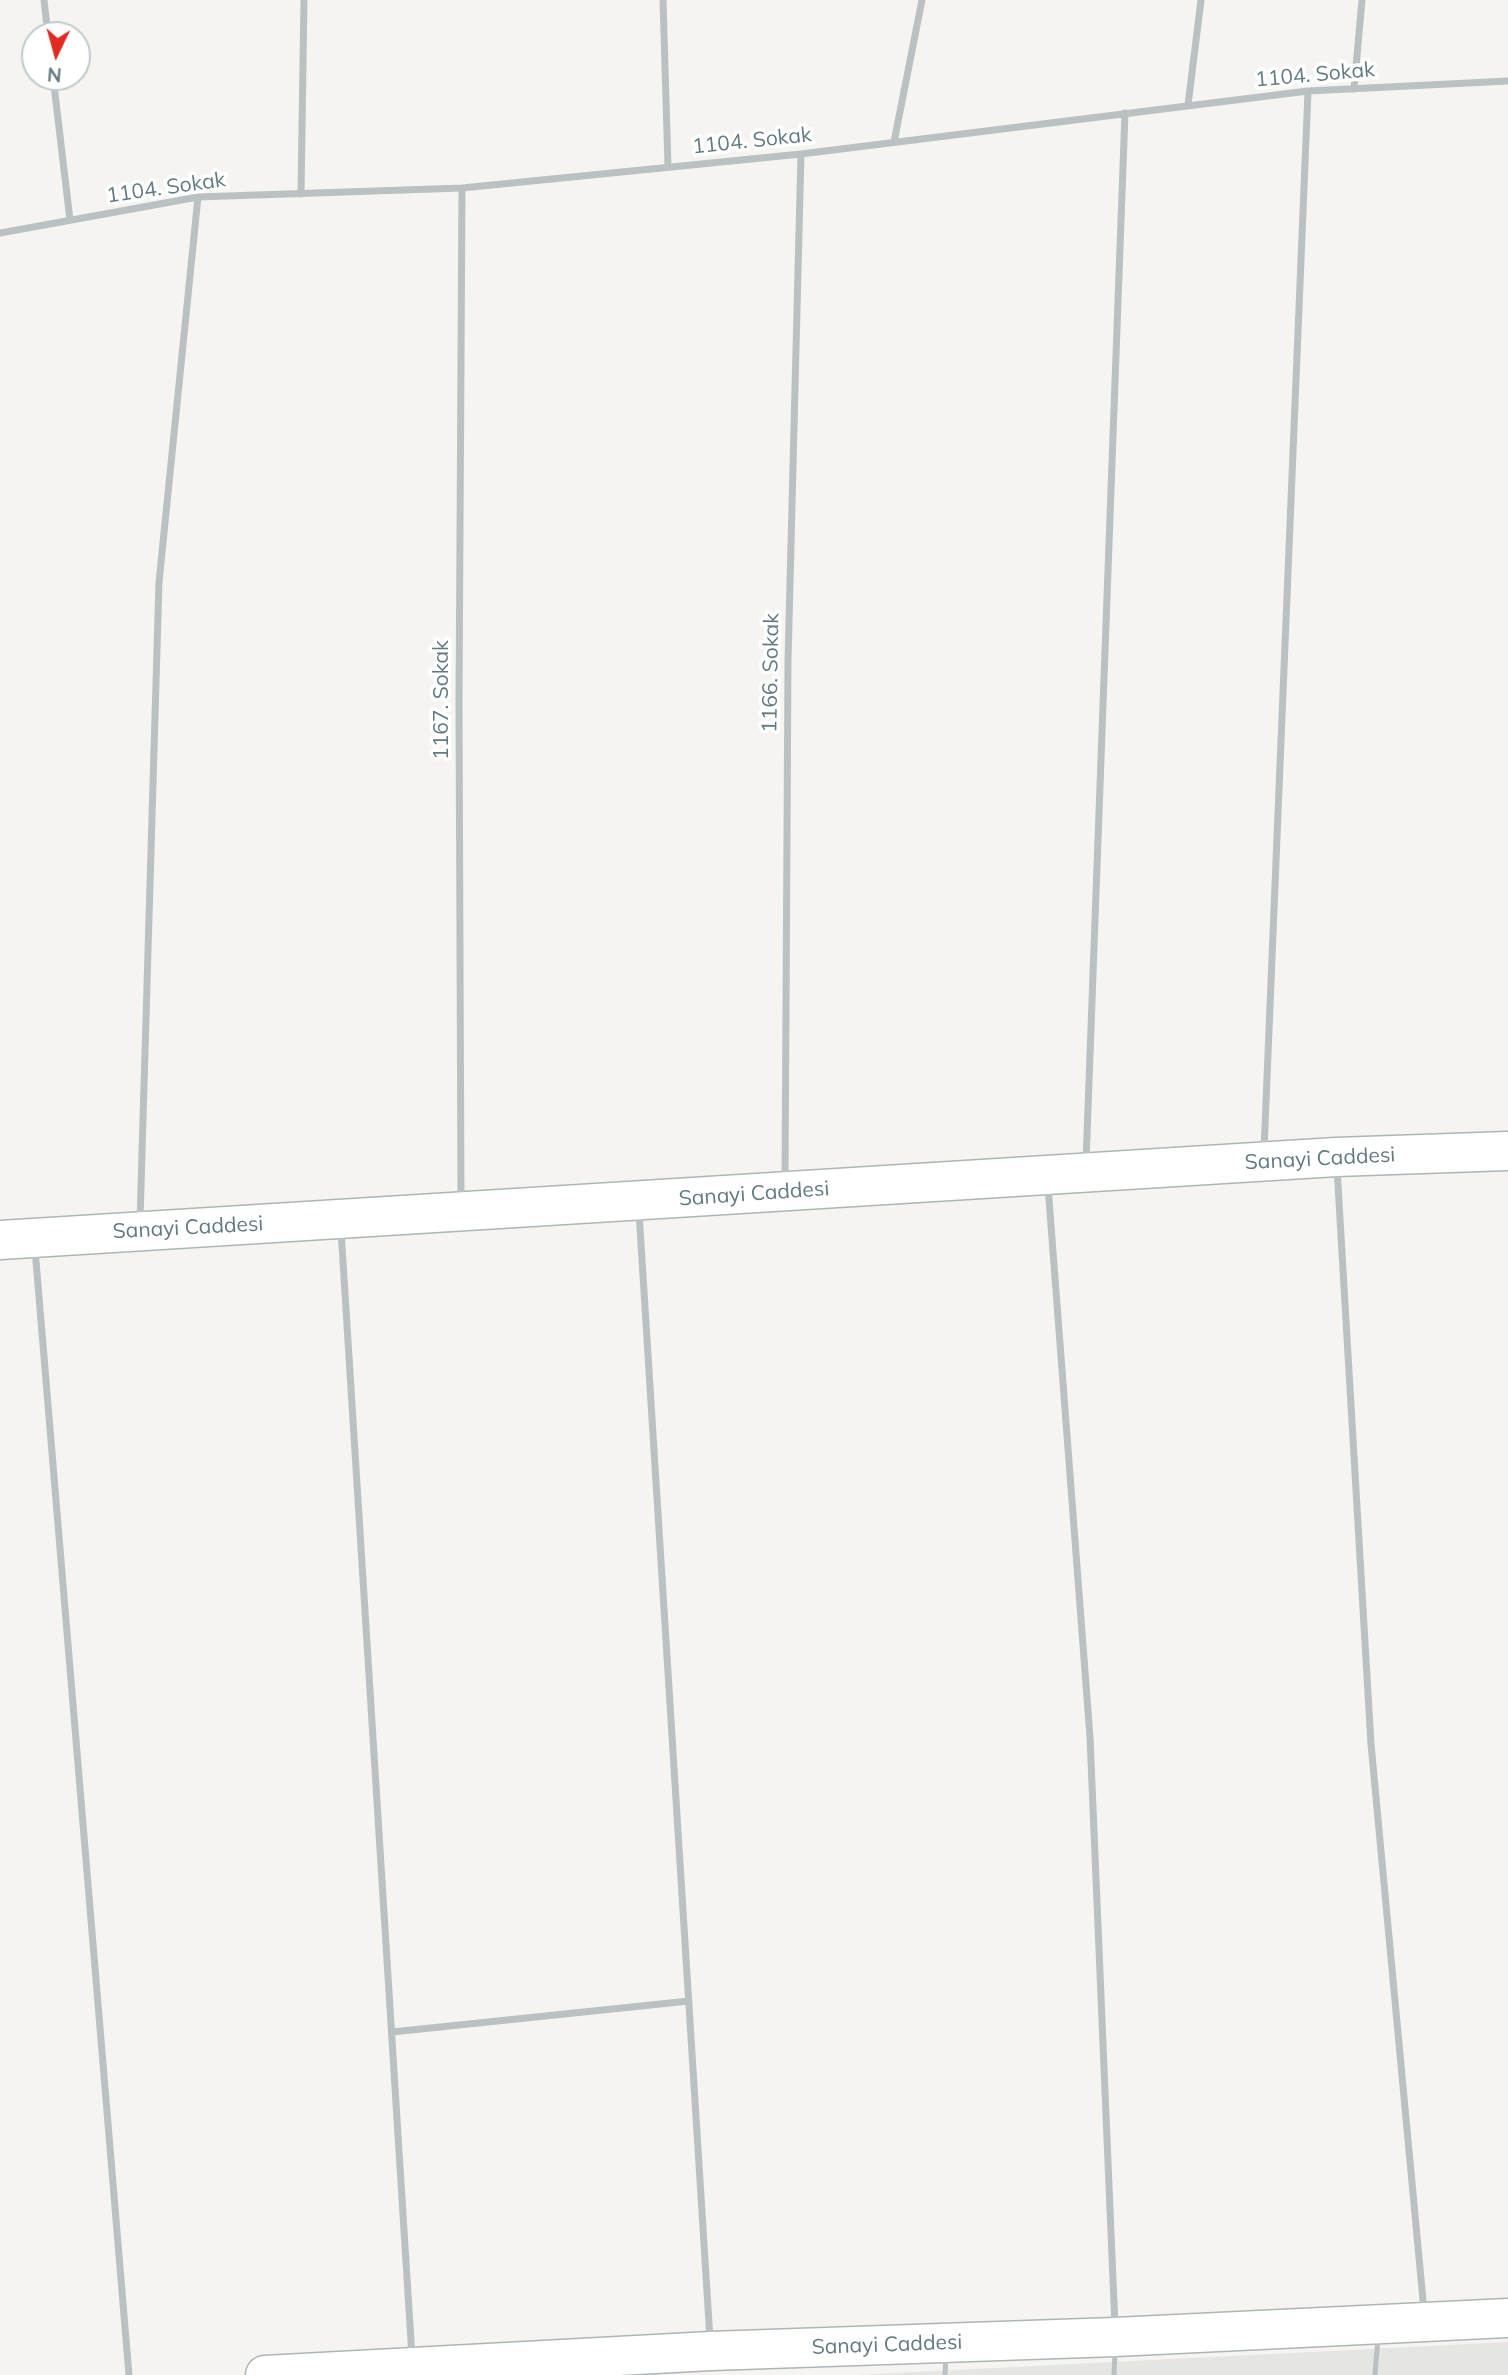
<!DOCTYPE html>
<html>
<head>
<meta charset="utf-8">
<style>
	body { margin:0 }
	#map { position:relative; width:1508px; height:2375px; overflow:hidden; background:#f5f4f0; font-family:Mulish,sans-serif }
	canvas { display:block }
	.north { position:absolute; left:21px; top:21px; width:70px; height:70px; box-sizing:border-box; background:#fff; border:2px solid #c1cacd; border-radius:50%; rotate:185deg; font-size:19px; font-weight:700; line-height:28px; text-align:center; color:#647a81 }
	.north::after { content:''; display:block; margin:auto; width:24px; height:32px; background:#e02b25; clip-path:polygon(50% 0,100% 100%,50% 72%,0 100%) }
</style>
</head>
<body>
<div id="map">
<canvas width="1508" height="2375"></canvas>
<div class="north">N</div>
</div>
<script>
const ctx = document.querySelector('canvas').getContext('2d');
ctx.lineJoin = 'round';
function fillPath(path, color) {
  ctx.fillStyle = color;
  ctx.fill(path, 'evenodd');
}
function trace(path, color, width, dash) {
  ctx.strokeStyle = color;
  ctx.lineWidth = width;
  ctx.lineCap = dash ? 'butt' : 'round';
  ctx.setLineDash(dash || []);
  ctx.stroke(path);
}
function label(font, color, halo, rows, align = 'center') {
  ctx.font = font + ' Mulish,sans-serif';
  ctx.lineWidth = 7;
  ctx.setLineDash([]);
  ctx.textBaseline = 'middle';
  ctx.strokeStyle = halo;
  ctx.fillStyle = color;
  for (const [text, x, y, turn = 0] of rows) {
    ctx.save();
    ctx.translate(x, y);
    ctx.rotate((+turn || 0) * Math.PI / 180);
    ctx.textAlign = isNaN(turn) ? turn : align;
    if (halo) ctx.strokeText(text, 0, 0);
    ctx.fillText(text, 0, 0);
    ctx.restore();
  }
}
fillPath(new Path2D(`
	M1508 2342V2375H856Z`), '#e5e5e4');
const secondary = new Path2D(`
	M0 1240 1336 1157 1508 1151
	M265 2375 711 2351 1115 2337 1508 2318`);
trace(secondary, '#adb5b7', 41);
trace(new Path2D(`
	M945 2375 946 2357
	M1114 2375 1115 2351
	M1375 2375 1378 2337`), '#bac1c3', 5);
trace(new Path2D(`
	M44 0 48 35
	M663 0 668 167
	M53 77 70 220
	M1354 89 1362 0
	M1188 105 1201 0
	M894 142 922 0
	M301 194 304 0
	M0 233 198 197 462 188 801 154 1308 91 1508 81
	M1264 1150 1308 91
	M1086 1162 1125 113
	M1337 1168 1371 1744 1424 2311
	M785 1179 788 661 801 154
	M1048 1186 1090 1737 1115 2327
	M461 1199 459 702 462 188
	M639 1212 710 2339
	M140 1220 159 582 198 197
	M341 1230 412 2357
	M35 1249 129 2375
	M392 2032 689 2001`), '#bac1c3', 7);
trace(secondary, '#fff', 38);
label('21px', '#647a81', '#fff', [
	["1104. Sokak",1315,75,-5],
	["1104. Sokak",752,141,-6],
	["1104. Sokak",166,188,-8],
	["1166. Sokak",771,673,-89],
	["1167. Sokak",442,700,-90],
	["Sanayi Caddesi",1320,1159,-3],
	["Sanayi Caddesi",754,1194,-4],
	["Sanayi Caddesi",188,1228,-3],
	["Sanayi Caddesi",887,2345,-2]
]);
</script>
</body>
</html>
